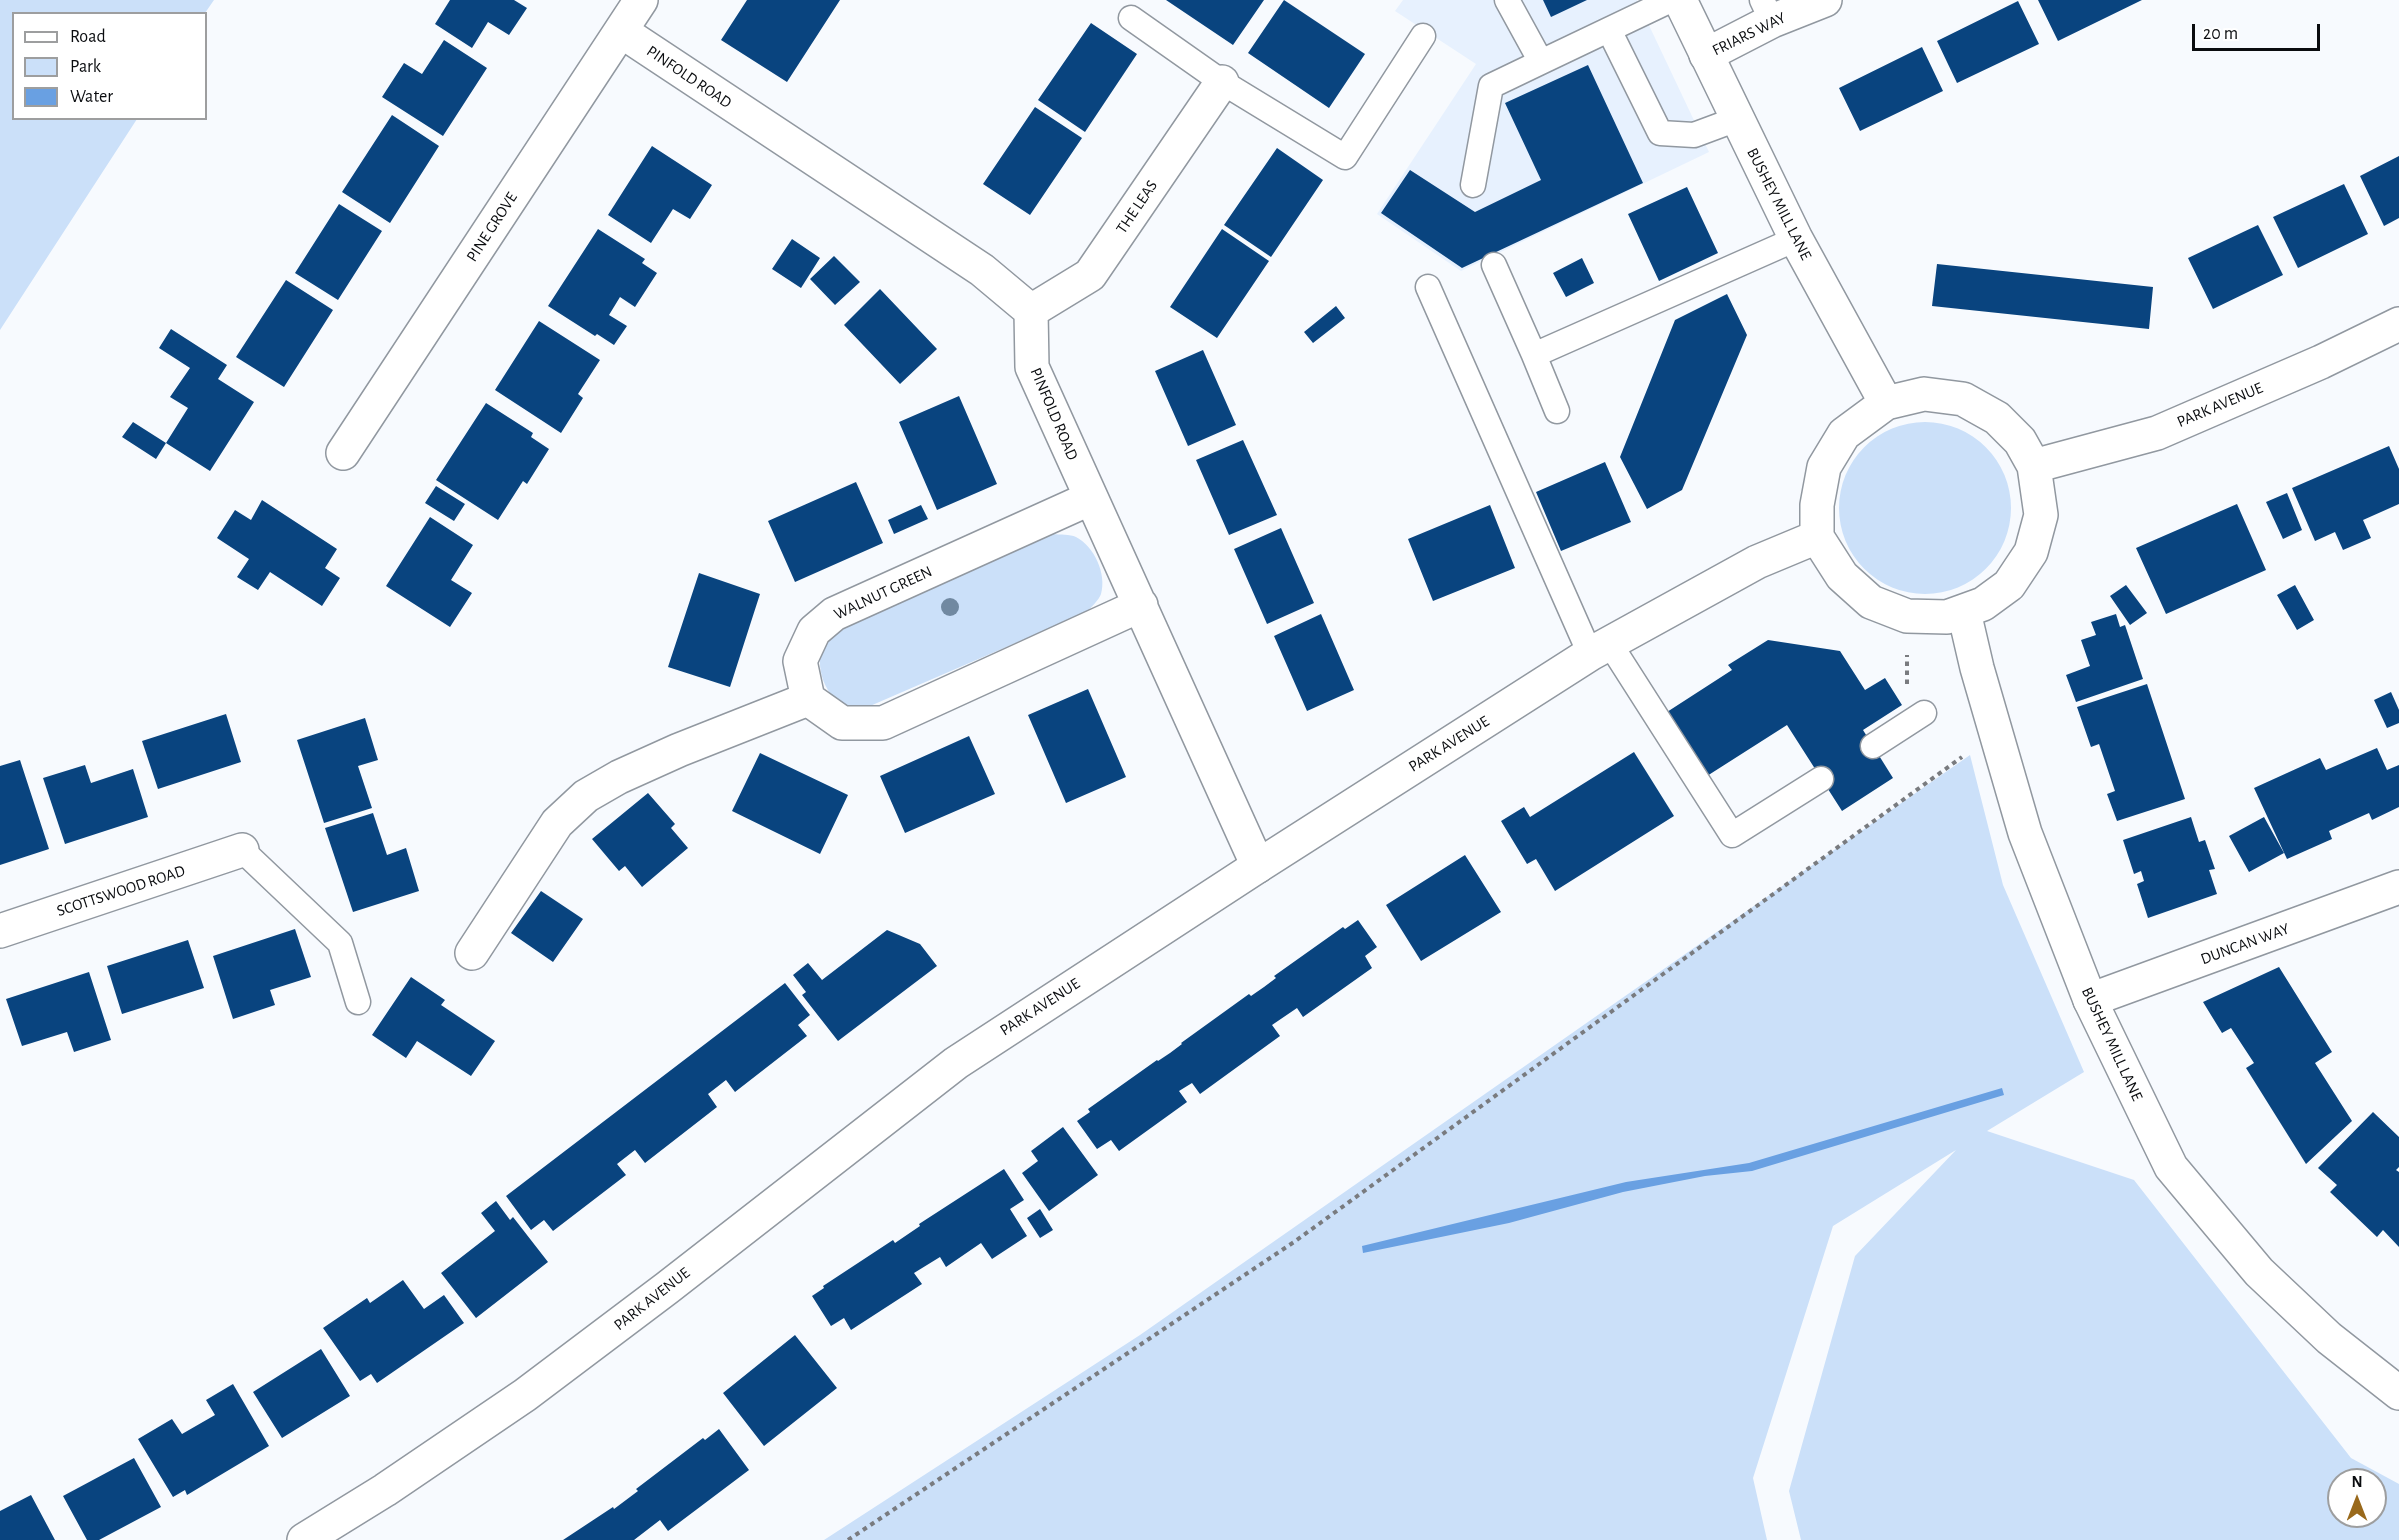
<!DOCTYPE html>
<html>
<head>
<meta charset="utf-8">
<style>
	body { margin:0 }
	#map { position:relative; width:2399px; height:1540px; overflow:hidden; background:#f7fafe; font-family:"Alegreya Sans",sans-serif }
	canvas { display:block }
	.legend { position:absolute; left:12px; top:12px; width:195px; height:108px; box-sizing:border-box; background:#fff; border:2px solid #9d9e9f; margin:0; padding:8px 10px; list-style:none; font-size:18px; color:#0a0c0f }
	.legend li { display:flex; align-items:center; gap:12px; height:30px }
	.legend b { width:30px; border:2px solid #9d9e9f }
	.north { position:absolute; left:2327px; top:1468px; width:60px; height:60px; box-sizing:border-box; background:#fff; border:2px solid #9d9e9f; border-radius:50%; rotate:0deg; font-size:16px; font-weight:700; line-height:24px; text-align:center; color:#0a0c0f }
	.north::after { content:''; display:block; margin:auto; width:21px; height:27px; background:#99691b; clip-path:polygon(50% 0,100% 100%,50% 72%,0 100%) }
	.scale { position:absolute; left:2192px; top:24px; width:128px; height:27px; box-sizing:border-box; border:3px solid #0a0c0f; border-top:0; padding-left:8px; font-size:18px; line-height:21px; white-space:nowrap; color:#0a0c0f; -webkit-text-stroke:4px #fff; paint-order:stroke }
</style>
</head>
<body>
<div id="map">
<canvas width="2399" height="1540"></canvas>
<ul class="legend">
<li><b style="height:8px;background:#fff"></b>Road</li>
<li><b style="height:16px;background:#cbe0f9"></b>Park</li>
<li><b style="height:16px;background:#69a0e2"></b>Water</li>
</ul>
<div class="north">N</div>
<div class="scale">20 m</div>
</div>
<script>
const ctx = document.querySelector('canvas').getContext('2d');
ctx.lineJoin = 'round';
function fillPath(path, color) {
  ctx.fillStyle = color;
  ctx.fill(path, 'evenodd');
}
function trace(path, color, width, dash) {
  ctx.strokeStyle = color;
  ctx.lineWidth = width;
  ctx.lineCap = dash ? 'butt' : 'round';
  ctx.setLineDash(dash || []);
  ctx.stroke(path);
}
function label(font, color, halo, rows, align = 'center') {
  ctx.font = font + ' "Alegreya Sans",sans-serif';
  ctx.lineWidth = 6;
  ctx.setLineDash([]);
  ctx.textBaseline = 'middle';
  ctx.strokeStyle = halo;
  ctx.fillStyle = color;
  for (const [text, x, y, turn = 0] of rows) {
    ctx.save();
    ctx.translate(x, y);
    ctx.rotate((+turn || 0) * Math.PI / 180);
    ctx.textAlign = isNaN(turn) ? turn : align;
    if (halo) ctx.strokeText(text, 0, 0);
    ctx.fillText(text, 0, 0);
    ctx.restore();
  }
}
fillPath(new Path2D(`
	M1403 0H1637L1709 152 1461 271 1377 214 1476 64 1395 11Z`), '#e7f1fe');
fillPath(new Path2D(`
	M0 0H214L205 13 14 14V118L137 119 0 330Z
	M1839 508a86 86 0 1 1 172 0a86 86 0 1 1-172 0Z
	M1053 534C1060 535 1070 534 1076 537 1094 546 1107 574 1101 594 1099 600 1091 607 1087 612L870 706C865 706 857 709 851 708 825 702 813 664 824 643 827 638 833 633 837 629Z
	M1970 755 2003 885 2084 1072 1987 1131 2134 1180 2351 1458 2399 1484V1540H1801L1789 1491 1855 1256 1956 1150 1833 1226 1753 1478 1767 1540H824L1140 1335ZM2339 1480H2375V1516H2339Z`), '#cbe0f9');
fillPath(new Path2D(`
	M2002 1088 2004 1095 1752 1171 1705 1176 1623 1192 1509 1223 1363 1253 1362 1246 1626 1182 1749 1163Z`), '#69a0e2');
fillPath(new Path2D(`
	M450 0H514L527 8 509 35 488 22 472 48 435 24Z
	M747 0H840L787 82 721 40Z
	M1166 0H1264L1233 45Z
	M1284 0 1365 54 1329 108 1248 53Z
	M1543 0H1587L1551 17Z
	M2038 0H2142L2058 41Z
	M2018 1 2039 44 1957 83 1937 41Z
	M1091 23 1137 54 1085 132 1038 100Z
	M444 40 487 68 443 136 382 97 404 63 422 74Z
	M1922 47 1943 91 1860 131 1839 88Z
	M1588 65 1643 183 1462 268 1381 213 1410 170 1475 212 1541 180 1505 103Z
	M1035 107 1082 138 1030 215 983 184Z
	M392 115 439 146 390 223 342 192Z
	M652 146 712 185 690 219 673 209 651 243 608 215Z
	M1277 148 1323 180 1271 257 1224 225Z
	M2399 156V218L2384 226 2360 176Z
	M2344 184 2368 234 2298 268 2273 217Z
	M1687 187 1718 253 1659 281 1628 214Z
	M339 204 382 231 338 300 295 273Z
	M2258 225 2283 275 2213 309 2188 258Z
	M598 229 645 259 642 263 657 273 635 307 620 297 609 315 627 326 614 345 597 334 595 336 548 306Z
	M1222 229 1269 261 1217 338 1170 307Z
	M792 239 820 258 801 288 772 269Z
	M834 256 860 282 835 305 810 279Z
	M1582 258 1594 283 1566 297 1553 273Z
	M1937 264 2153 287 2149 329 1932 306Z
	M286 280 333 310 284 387 236 357Z
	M880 289 937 349 900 384 844 325Z
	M1727 294 1747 335 1682 490 1647 509 1620 457 1675 320Z
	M1336 306 1345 318 1313 343 1304 332Z
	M539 321 600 360 578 394 583 398 561 433 495 390Z
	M171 329 227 365 218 379 254 402 210 471 166 443 188 408 170 397 190 368 159 348Z
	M1203 350 1236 425 1188 446 1155 371Z
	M959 396 997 484 937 510 899 422Z
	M486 403 533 433 531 437 549 449 527 484 523 481 498 520 436 480Z
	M133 422 166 443 156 459 122 437Z
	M1243 440 1277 515 1229 535 1196 460Z
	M2389 446 2399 469V504L2363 520 2371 538 2343 550 2335 532 2315 541 2292 488Z
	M1605 462 1631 522 1561 551 1536 492Z
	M856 482 883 543 795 582 768 521Z
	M436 486 465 504 454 521 425 503Z
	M2287 493 2302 530 2283 539 2266 502Z
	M262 500 337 549 325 568 340 578 322 606 270 572 258 590 237 577 249 559 217 538 235 510 251 520Z
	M2237 504 2266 570 2166 614 2136 548Z
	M921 505 928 519 894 534 888 520Z
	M1490 505 1515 568 1433 601 1408 539Z
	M430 517 473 545 451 580 472 593 450 627 386 586Z
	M1281 528 1314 603 1267 624 1234 549Z
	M699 573 760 594 730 687 668 667Z
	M2126 585 2147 613 2130 625 2110 596Z
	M2295 585 2314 620 2297 630 2277 595Z
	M1321 614 1354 690 1307 711 1274 636Z
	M2116 614 2120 627 2125 625 2143 679 2076 702 2066 675 2090 666 2081 640 2096 635 2091 622Z
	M1768 640 1840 651 1865 690 1885 678 1902 705 1863 730 1893 778 1842 811 1787 725 1707 776 1667 712 1732 670 1728 665Z
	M2147 684 2185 799 2117 821 2107 794 2115 791 2099 744 2091 747 2077 707Z
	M1088 689 1126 777 1066 803 1028 715Z
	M2391 692 2399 710V723L2387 728 2374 700Z
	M226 714 241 762 158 789 142 741Z
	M365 718 378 760 358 766 372 808 324 823 297 740Z
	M969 736 995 794 905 833 880 776Z
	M2377 748 2387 770 2399 765V807L2372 820 2369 813 2329 831 2332 839 2287 859 2254 788 2320 758 2326 770Z
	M1634 752 1674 816 1555 891 1536 859 1527 864 1501 821 1524 807 1530 817Z
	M760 753 848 795 820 854 732 811Z
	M20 760 49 849 0 865V766Z
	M85 765 91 783 133 769 148 817 65 844 43 778Z
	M648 793 675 824 671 828 688 848 642 887 625 866 619 871 592 839Z
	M373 813 387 855 406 848 419 891 353 912 325 828Z
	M2191 817 2199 842 2205 840 2215 869 2209 870 2217 894 2148 918 2137 884 2144 881 2141 871 2134 874 2123 840Z
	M2264 817 2284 853 2249 872 2229 836Z
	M1465 855 1501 912 1421 961 1386 905Z
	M541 891 583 919 553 962 511 933Z
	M1358 920 1377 947 1365 956 1372 968 1303 1017 1297 1008 1272 1025 1280 1036 1200 1094 1192 1083 1179 1091 1187 1102 1119 1151 1111 1140 1097 1149 1077 1121 1090 1112 1088 1109 1157 1060 1158 1061 1170 1053 1182 1044 1181 1043 1249 994 1251 996 1264 987 1276 978 1274 976 1343 927 1345 929Z
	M295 929 311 977 270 990 275 1005 233 1019 213 956Z
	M887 930 920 944 937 966 838 1041 802 995 806 992 793 975 808 963 822 980Z
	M188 940 204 988 122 1014 107 966Z
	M2279 967 2332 1052 2315 1063 2352 1121 2306 1164 2246 1068 2254 1063 2231 1028 2222 1033 2203 1002Z
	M89 972 111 1040 74 1052 67 1032 22 1046 6 999Z
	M411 977 445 1000 441 1005 495 1041 471 1076 417 1041 406 1058 372 1035Z
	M785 983 810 1015 798 1025 807 1036 735 1092 726 1080 708 1094 717 1107 645 1163 635 1150 617 1164 626 1175 553 1231 544 1220 531 1230 506 1196Z
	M2373 1112 2399 1137V1167L2396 1170 2399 1172V1247L2383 1230 2377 1237 2330 1192 2337 1185 2318 1168Z
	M1063 1127 1098 1175 1049 1211 1022 1173 1038 1161 1031 1151Z
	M1004 1169 1024 1200 1010 1209 1027 1236 992 1259 981 1243 946 1267 940 1257 914 1273 922 1284 851 1330 844 1318 831 1326 812 1296 824 1288 823 1286 893 1240 895 1243 920 1226 919 1224Z
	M496 1201 510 1220 513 1217 548 1262 476 1318 441 1273 495 1231 481 1213Z
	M1040 1209 1053 1230 1040 1238 1027 1218Z
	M403 1280 424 1309 444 1295 464 1323 377 1383 371 1374 360 1381 323 1328 367 1298 370 1303Z
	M795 1335 837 1388 764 1446 723 1393Z
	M321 1349 350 1396 282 1438 253 1392Z
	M233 1384 269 1446 187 1495 185 1490 173 1497 138 1439 172 1419 182 1434 215 1415 206 1400Z
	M719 1429 749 1470 668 1531 660 1520 634 1540H563L613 1507 614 1509 638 1491 636 1489 703 1438 705 1440Z
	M134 1458 161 1507 99 1540H87L63 1496Z
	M31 1495 55 1540H0V1511Z`), '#09447f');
const service = new Path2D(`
	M1507 0 1541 62 1671 0
	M1762 0 1772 21
	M1131 18 1222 82 1345 157 1423 36
	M1609 30 1660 133 1694 135 1737 119
	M1473 185 1491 86 1541 62
	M1494 265 1534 355 1796 239
	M1428 287 1590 654
	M1534 355 1557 411
	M1610 644 1732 835 1821 779
	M1873 746 1924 713
	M242 850 340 943 358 1002`);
const minor = new Path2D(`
	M621 31 982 270 1031 311 1032 367 1258 866
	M1706 55 1772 21 1825 0
	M1031 311 1090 275 1222 82
	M343 453 641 0
	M1091 498 834 614 814 631 800 661 808 699 842 723H883L1141 605
	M0 931 242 850
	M472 953 557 823 586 796 619 777 679 750 808 699
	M2090 1000 2399 887`);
const tertiary = new Path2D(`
	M1680 0 1796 239 1886 403
	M1924 394 1963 399 1997 418 2020 441 2034 466 2041 515 2031 552 2009 585 1983 604 1947 617 1907 616 1871 602 1842 576 1817 537V505L1824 467 1844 434 1886 403Z
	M2034 466 2157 433 2321 362 2399 324
	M1964 612 1977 668 2025 833 2090 1000 2171 1167 2259 1272 2329 1338 2399 1393
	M304 1540 385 1490 525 1395 667 1288 956 1063 1258 866 1590 654 1757 562 1817 537`);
trace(service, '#9198a0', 27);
trace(minor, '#9198a0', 36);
trace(tertiary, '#9198a0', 36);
trace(new Path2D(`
	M1907 684V655
	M848 1540 1294 1242 1962 757`), '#797b7f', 4, [4.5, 4.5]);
trace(service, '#fff', 24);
trace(minor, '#fff', 33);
trace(tertiary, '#fff', 33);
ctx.fillStyle = '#7189a1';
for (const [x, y] of [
	[950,607]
]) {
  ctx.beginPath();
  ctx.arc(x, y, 9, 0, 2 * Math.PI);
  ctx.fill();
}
label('16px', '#0a0c0f', '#fff', [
	["FRIARS WAY",1749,34,-26],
	["PINFOLD ROAD",689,77,34],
	["BUSHEY MILL LANE",1779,204,63],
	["THE LEAS",1137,207,-56],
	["PINE GROVE",492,227,-57],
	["PARK AVENUE",2220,405,-23],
	["PINFOLD ROAD",1054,414,67],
	["WALNUT GREEN",883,593,-25],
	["PARK AVENUE",1449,744,-32],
	["SCOTTSWOOD ROAD",121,891,-18],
	["DUNCAN WAY",2245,944,-20],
	["PARK AVENUE",1040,1007,-33],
	["BUSHEY MILL LANE",2112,1044,65],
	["PARK AVENUE",652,1299,-38]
]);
</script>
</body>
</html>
